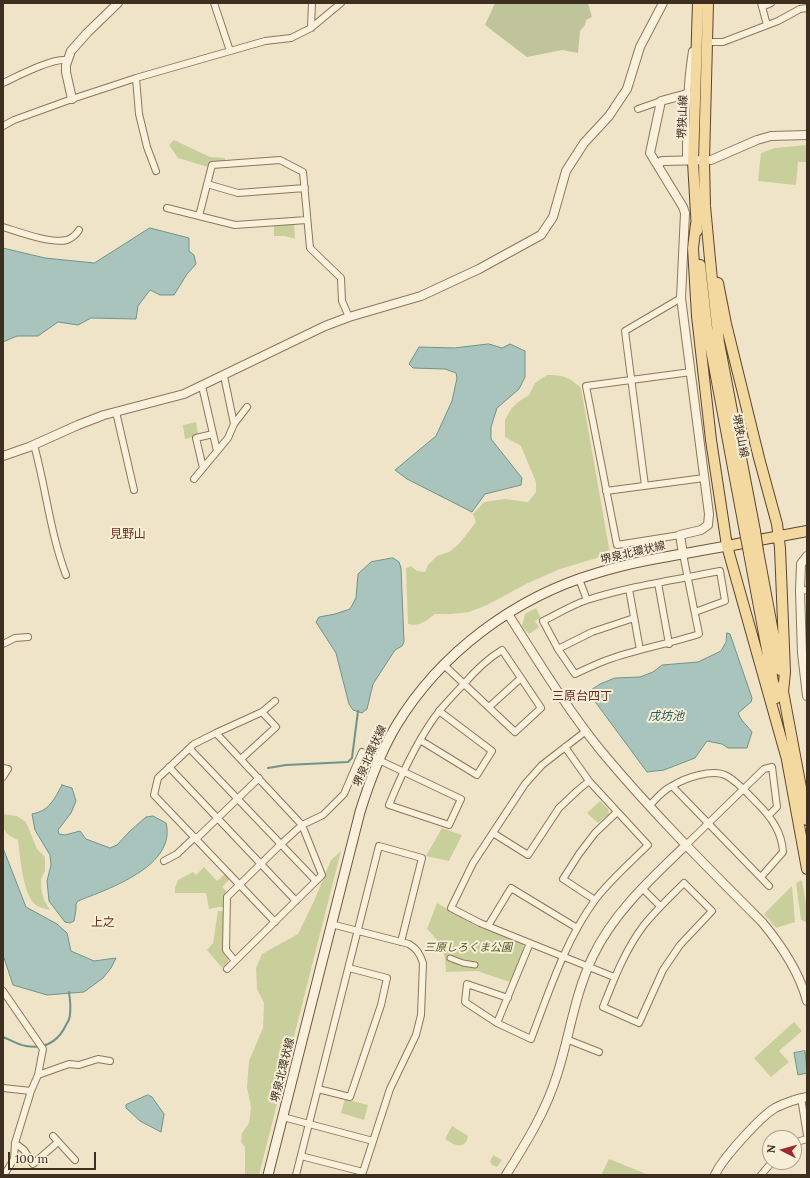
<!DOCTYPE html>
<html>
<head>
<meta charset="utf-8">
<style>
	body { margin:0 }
	#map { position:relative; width:810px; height:1178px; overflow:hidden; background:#f0e4c8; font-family:Lora,serif }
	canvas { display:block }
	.frame { position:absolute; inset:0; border:4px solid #3d2e20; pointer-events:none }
	.north { position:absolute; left:762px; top:1130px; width:40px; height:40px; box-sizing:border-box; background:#f7eed8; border:1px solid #ada18e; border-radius:50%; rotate:276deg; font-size:11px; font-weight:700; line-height:16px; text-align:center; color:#3d2e20 }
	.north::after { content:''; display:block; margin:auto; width:14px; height:18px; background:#9e2a2b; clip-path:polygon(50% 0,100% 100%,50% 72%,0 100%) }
	.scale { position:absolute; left:8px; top:1152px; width:88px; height:18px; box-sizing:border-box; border:2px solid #3d2e20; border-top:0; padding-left:5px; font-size:12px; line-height:14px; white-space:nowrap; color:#3d2e20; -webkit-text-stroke:3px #f7eed8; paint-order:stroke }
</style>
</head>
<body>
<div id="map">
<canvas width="810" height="1178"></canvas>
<div class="frame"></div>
<div class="north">N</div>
<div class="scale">100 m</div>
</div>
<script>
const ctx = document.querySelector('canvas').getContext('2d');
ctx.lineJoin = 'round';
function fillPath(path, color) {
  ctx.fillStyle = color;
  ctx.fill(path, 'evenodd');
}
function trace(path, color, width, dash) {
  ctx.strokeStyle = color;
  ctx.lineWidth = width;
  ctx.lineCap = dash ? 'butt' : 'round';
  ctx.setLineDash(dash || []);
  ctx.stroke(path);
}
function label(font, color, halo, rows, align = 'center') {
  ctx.font = font + ' Lora,"Noto Sans JP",serif';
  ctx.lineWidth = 4;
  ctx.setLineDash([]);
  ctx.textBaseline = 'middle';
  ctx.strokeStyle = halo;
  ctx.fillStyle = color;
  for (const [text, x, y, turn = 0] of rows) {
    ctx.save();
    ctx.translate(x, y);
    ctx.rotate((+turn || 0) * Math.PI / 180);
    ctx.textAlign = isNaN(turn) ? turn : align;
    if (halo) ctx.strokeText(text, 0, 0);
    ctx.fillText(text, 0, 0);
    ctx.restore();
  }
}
fillPath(new Path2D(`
	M174 140 210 157 225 158V161L209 162 208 167 178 158 169 145Z
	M807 145V162H798L796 185 758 181 761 153 775 148Z
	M294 224 295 239 285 236H274V226Z
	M547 375C564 375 569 377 581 388L610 554 560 569 528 583 487 605 469 612 451 614H435C427 621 418 627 408 624L406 568 411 566 417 571 425 572 428 565 437 556 449 552 459 544 476 522 473 514 484 502 505 499 528 502 536 492V482L521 446 505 437V420L511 409 518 402 529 395 535 383Z
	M196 422 198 434 192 435 193 437 185 439 183 425Z
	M536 608 541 618 535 621 539 627 529 634 522 626 525 614Z
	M600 801 608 809 609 814 598 823 587 813Z
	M3 814 17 816 26 822 37 849 45 857V871L41 879V888L44 900 50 910C46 909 40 908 36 905 23 897 20 855 18 840 3 833 3 830 3 814Z
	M442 828 462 835 449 861 426 856Z
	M341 851 259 1175H245V1147L241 1142 242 1133 249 1123 251 1107 247 1088 249 1061 263 1028 264 1003 257 989 256 968 262 954 298 934 314 901 331 860Z
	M204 867 217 881 225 874 230 879 222 887 228 893 224 907H219L209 909 206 893H175V888L178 880 193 872 196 875Z
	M802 880 807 910V928L806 922 801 920 796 883Z
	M792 886 795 922 776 928 764 914Z
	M437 903 474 925 523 944 524 948 510 982 477 971 446 972C446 952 441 943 427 929Z
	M218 911H224L222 950 228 959V963L222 968 207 950 213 943Z
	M794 1022 802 1031 779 1051 789 1062 771 1077 754 1058Z
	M345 1099 368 1105 364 1120 341 1113Z
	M452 1126 468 1136C465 1151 454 1145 445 1139Z
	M493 1155 502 1160 497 1167 492 1165 490 1162Z
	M609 1159 649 1175H601Z`), '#c9cf9b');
fillPath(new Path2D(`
	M495 3H588L592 17 586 20 585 25 580 31 578 53 562 50 527 57 485 25Z`), '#bfc49a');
const water = new Path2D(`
	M150 228 189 238V251L194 255 196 264 187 274 174 295H160L150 290 138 306 136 319 91 318 78 325 58 322 38 336H17L3 342V248L45 258 94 263Z
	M489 344 502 348 510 344 525 351V377L519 389 497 408 491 427V439L522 478 521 485 485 494 472 512 407 479 395 470 436 436 452 401 457 378 456 373 445 369 413 368 409 364 419 347 454 348Z
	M393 558 399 562 401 568 404 642 402 646 395 650 373 684 367 709 362 713 353 710 349 704 336 653 316 622 319 617 335 614 350 609 356 598 358 574 371 562Z
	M727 633 730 634 752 698 751 702 738 713 741 719 752 732 747 748H728L722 744 707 741 695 758 664 770 647 772 588 692 600 684 615 678 640 677 653 672 662 665 698 662 721 651 726 642Z
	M62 785 72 788 76 801 71 813 58 830 59 834 65 835 80 831 86 839 110 848 117 845 130 831 146 817 153 816 166 823C177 866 108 889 78 901L76 904V910L74 921 70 923 65 922 49 901 47 881 51 865 50 855 35 830 32 814C49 811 54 800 62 785Z
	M3 848 26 907 57 924 67 933 71 951 94 961 116 958 111 968 103 978 84 992 47 995 13 985 3 955Z
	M805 1051 807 1073 798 1075 794 1053Z
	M148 1095 152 1097 164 1114 161 1132 140 1121 126 1108V1105Z`);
fillPath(water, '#a9c4bc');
trace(water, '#6f938a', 1);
trace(new Path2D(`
	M268 768 286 765 348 762 352 758 358 711
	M3 1037C11 1040 18 1045 26 1046 44 1049 58 1042 66 1025 68 1022 70 1018 70 1014 71 1007 70 999 69 992`), '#6f938a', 2);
const pedestrian = new Path2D(`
	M450 958 463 963 475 965`);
const minor = new Path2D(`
	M214 3 230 51
	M761 3 767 25
	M762 7 771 3
	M311 28 312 3
	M707 42H723L778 21 800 9 807 8
	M136 78 139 114 147 147 156 171
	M3 83C18 76 52 58 68 60
	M638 109 661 101
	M3 126 14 120 72 99 136 78 265 41 291 38 311 28 341 3
	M686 161C686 124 686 88 692 51
	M207 184 238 193 305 188
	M167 208 235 225 307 220
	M199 216 212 165 280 160 303 172 310 248 341 278 342 301 349 317
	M3 227C19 232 51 244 67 240 72 238 76 235 79 230
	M224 376 234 424
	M202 386 217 451
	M116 412 134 490
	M34 445C46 488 50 533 66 575
	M203 468 196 438 213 434
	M194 479 228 438 234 424 247 407
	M645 486 625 331 681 298
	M606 491 704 478
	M680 535 617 545 586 386 691 372
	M683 554 699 634C669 644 637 649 607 660 596 664 586 669 575 674L558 649 543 621C557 614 572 605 587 600 630 586 675 580 720 571L725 601 695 612
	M579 579 587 600
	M658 583 669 644
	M629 589 640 650
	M800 591 807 590
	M3 644 15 638 28 637
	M558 649 592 632 634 618
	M444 665 515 732 541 708 521 678
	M586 731 542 765 525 784 473 863 451 908 480 923 614 977
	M216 733 262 712 275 701
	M420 740 477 775 492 751 439 711
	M190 749 316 881
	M241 759 276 727 262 712
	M169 767 296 901
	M3 768 8 769 3 777
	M672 786 769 886
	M649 806C656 799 663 790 672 786 685 778 713 768 727 776 738 782 748 794 757 803 771 817 782 832 783 852L761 877
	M493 833 528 855 559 808 577 791 589 781
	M196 839 259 778
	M686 845 764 769 772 767 777 807 769 815
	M164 861 177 854 195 837
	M684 883 712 911 680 945 663 970 639 1023 603 1007C614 979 625 950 644 925 656 910 670 897 684 883Z
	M642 888 660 906
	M595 900 563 879 579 854 595 833 617 812
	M488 926 511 888 577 928
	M235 961 226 950 227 897 280 845 302 825 323 815 344 794 362 752 461 799 449 825 389 805C402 773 418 738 440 710 447 702 455 693 463 685 474 672 487 659 502 650L521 678 489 707
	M227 969 322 875 302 825 216 733 194 744 158 778 154 795 275 922
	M3 991 43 1049 38 1075 31 1091 15 1143 14 1159 4 1175
	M508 998 467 984 465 1002 497 1023 531 1039C549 992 565 941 595 900 610 880 630 863 648 845L589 781 565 747
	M497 1023 530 943
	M566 1039 599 1052
	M38 1075 69 1064 79 1065 98 1059 110 1061
	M3 1088 31 1091
	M318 1089 350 1097 381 1005 387 978 349 968
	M801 1098 807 1135
	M283 1117 373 1141
	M53 1136 75 1160
	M15 1143 24 1150 33 1164 58 1142
	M794 1145 800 1141 807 1139
	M301 1156 363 1172 390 1089 416 1035 421 1015 423 963C420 954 417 949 409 944L331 924
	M296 1175 379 846 422 858 401 942
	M761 1175 772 1162`);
const tertiary = new Path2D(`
	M72 99 66 72V65L71 51 87 33 118 3
	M658 164 662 161 711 160 757 140 771 136 807 135
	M3 456 29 447 78 425 104 415 184 394 325 326 349 317 421 296 479 269 541 235 553 217 566 171 584 143 609 116 627 89 640 47 663 3
	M683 554 680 535 701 530 708 525 709 514 681 298 685 213 683 207 650 153 661 101 687 94
	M807 556 801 564 800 591 802 653 807 696
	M508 614C538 661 567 709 602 752 652 812 707 867 762 922 782 946 799 971 807 1001
	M506 1175C526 1143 546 1111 557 1075 570 1035 574 996 593 956 614 912 651 879 686 845
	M715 1175C721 1160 760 1117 775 1108 785 1103 796 1099 807 1097`);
const secondary = new Path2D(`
	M268 1175 360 812C369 783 380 753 396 726 440 653 515 597 597 573 639 560 684 554 727 546`);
const primary = new Path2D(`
	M708 3 704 161 705 206 711 270 719 343 755 531
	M696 224 693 248 697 316 711 440 727 546 786 756
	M697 231 693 162 698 3
	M700 265 707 328 745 532
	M718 283 726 324 759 458 777 524 780 548 785 672 783 692
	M727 546 807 531
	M758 551 780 670
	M749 553 776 698
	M782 686 807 820
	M785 749 807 869`);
trace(pedestrian, '#8d765c', 7);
trace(minor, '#8d765c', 8);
trace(tertiary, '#8d765c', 10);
trace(secondary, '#6f573f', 11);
trace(primary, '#5b4430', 12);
trace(pedestrian, '#faf1dc', 5);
trace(minor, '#faf1dc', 6);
trace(tertiary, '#faf1dc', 8);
trace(secondary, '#faf1dc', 9);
trace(primary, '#f3d9a0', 10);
const primaryBridge = new Path2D(`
	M755 531 758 551
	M745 532 749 553`);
trace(primaryBridge, '#5b4430', 12, []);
trace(primaryBridge, '#f3d9a0', 10);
label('11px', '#3d2e20', '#f7eed8', [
	["堺狭山線",683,117,-88],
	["堺狭山線",740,436,79],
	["堺泉北環状線",633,553,-13],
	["堺泉北環状線",370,756,-66],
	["堺泉北環状線",283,1070,-76]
]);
label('italic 11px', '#4d5a26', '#f7eed8', [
	["三原しろくま公園",468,948]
]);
label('12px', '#6b2e1e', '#f7eed8', [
	["見野山",128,535],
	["三原台四丁",582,697],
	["上之",103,923]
]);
label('italic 12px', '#2f5d5a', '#f7eed8', [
	["戌坊池",666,717]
]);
</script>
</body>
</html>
